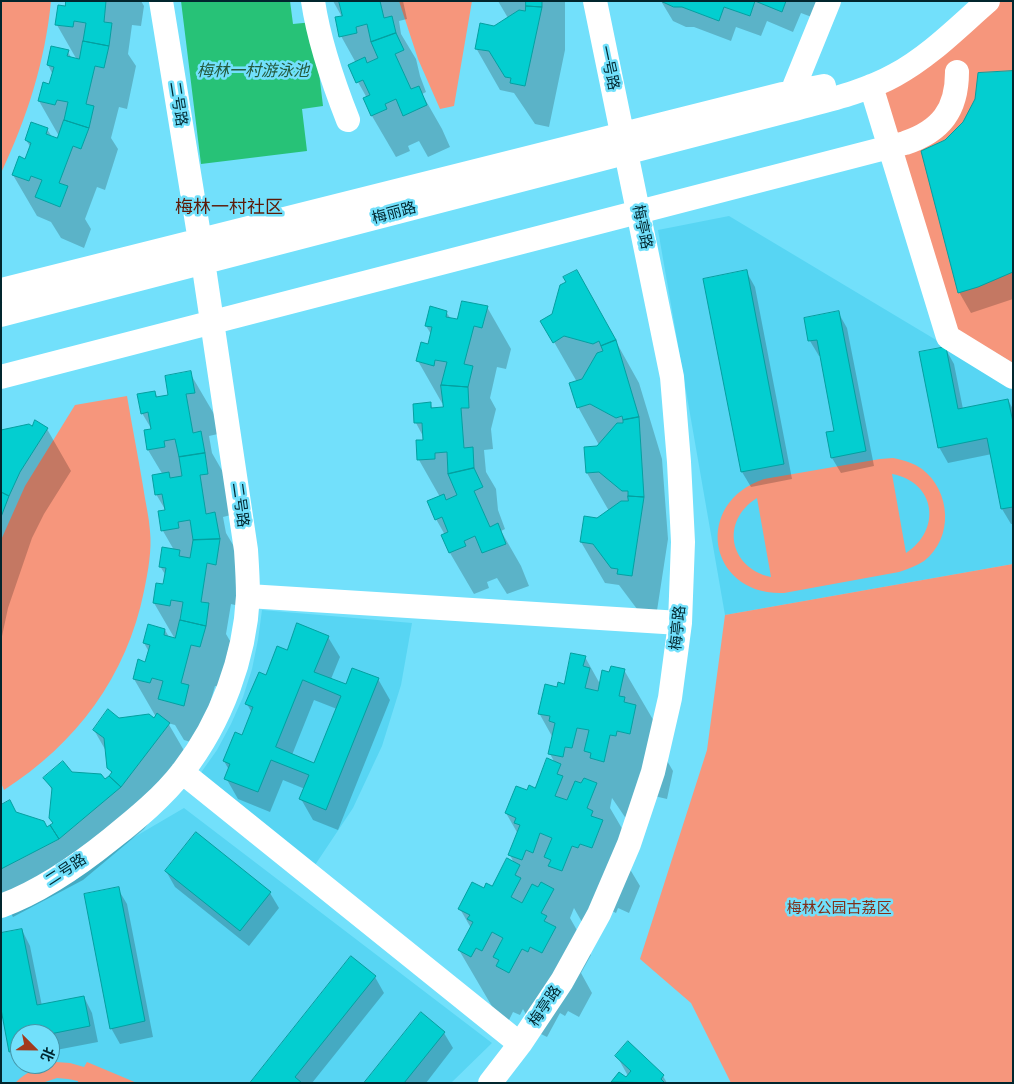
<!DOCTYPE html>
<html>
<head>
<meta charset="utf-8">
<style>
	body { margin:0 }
	#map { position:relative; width:1014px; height:1084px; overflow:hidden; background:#72e0fb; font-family:Mulish,"Noto Sans SC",sans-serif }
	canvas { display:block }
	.frame { position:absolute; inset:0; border:2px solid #01262e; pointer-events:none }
	.north { position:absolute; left:10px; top:1024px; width:50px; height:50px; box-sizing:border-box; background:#72e0fb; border:1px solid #4596a9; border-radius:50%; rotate:113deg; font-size:14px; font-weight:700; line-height:20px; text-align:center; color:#01262e }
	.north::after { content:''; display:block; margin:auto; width:18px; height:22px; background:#a23a1d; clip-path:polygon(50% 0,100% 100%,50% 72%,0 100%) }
</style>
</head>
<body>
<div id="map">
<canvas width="1014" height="1084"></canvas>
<div class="frame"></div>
<div class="north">北</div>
</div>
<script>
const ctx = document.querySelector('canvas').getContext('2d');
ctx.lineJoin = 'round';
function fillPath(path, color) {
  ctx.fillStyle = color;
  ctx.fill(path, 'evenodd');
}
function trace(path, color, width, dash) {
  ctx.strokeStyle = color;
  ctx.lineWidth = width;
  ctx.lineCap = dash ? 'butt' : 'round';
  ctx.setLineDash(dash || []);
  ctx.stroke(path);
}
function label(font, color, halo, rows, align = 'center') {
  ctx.font = font + ' Mulish,"Noto Sans SC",sans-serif';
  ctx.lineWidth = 5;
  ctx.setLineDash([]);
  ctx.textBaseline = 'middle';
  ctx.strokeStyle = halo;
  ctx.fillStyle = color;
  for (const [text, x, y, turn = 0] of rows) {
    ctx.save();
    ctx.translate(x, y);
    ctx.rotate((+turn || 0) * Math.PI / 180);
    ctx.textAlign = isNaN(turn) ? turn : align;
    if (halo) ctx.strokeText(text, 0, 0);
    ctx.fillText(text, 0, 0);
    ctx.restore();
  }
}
fillPath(new Path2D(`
	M729 216 1013 386V564L725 615 658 230Z
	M262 610 412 623 401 685 382 746 353 808 315 865 200 774 217 750 231 724 243 697 252 669 258 640Z
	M184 808 492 1043 451 1083H1V915ZM20 1034H50V1064H20Z`), '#57d5f3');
fillPath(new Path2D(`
	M1 1H51C45 62 27 118 1 173Z
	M399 1H472L454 106 440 109 418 59Z
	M999 1H1013V363L954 328 882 95Z
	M127 396C132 426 138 456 143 486 145 501 149 516 150 531 152 550 148 572 144 591 127 676 76 744 4 790L1 783V540L25 486 75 405Z
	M893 458C903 460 914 463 922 469 951 491 954 538 924 561 916 566 908 569 899 572L784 593C708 596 692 503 764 479L880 459ZM892 474C936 482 942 530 906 553ZM757 498 771 577C729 568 720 521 757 498Z
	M1013 564V1083H731L691 1003 640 959 707 750 725 615Z
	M56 1062 70 1063 84 1067 87 1062 137 1083H78V1081L68 1079 57 1078 42 1083H15C27 1071 40 1066 56 1062Z`), '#f6967c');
fillPath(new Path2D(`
	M181 1H290L293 24 313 22 323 106 302 109 307 151 201 164Z`), '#27c277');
fillPath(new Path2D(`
	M67 1H141L144 6 141 26 132 25 128 54 136 66 127 109 119 107 111 138 118 149 105 190 97 187 85 219 91 229 84 248 61 238 51 222 37 216 13 175 26 160 31 148 26 140 47 129 52 137 58 139 59 136 39 101 50 85 53 75 48 65 52 47 68 52 72 59 77 60 57 25 66 7Z
	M333 1H403L407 19 399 21 401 34 416 59 420 76 426 92 422 94 442 129 450 147 428 157 419 141 408 146 410 151 396 157 372 116 365 99 367 98 358 82 356 63 341 36 342 17Z
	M498 1H565V50L549 127 535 124 514 93 500 90 476 48 494 28 508 18Z
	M661 1H824L817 19 801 13 793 32 767 21 761 36 736 27 731 41 694 27H686L673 21Z
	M1013 72V299L971 313 959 292 946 142Z
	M746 271 755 287 792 479 751 487 742 472 705 280Z
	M487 307 511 349 506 369 497 367 490 398 496 409 491 429 493 449 484 450 486 472 496 489 498 510 505 529 501 531 521 566 529 586 507 594 497 578 487 582 489 588 474 594 450 553 443 536 445 535 436 519 440 497 419 460 424 438 416 423 430 403 433 409 445 408 444 403H442L418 361 429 345 431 334 426 326 446 312 451 319 458 321Z
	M838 312 847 328 874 466 841 473 832 458 836 432 821 356H819L810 341Z
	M600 313 639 383 662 459 668 539 656 617 637 609 619 585 605 583 581 542 598 520 609 511 587 473 599 445 578 407 577 382 542 321Z
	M945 348 954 364 963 409 1008 400 1013 409V524H1011L1002 509 992 454 948 463 939 447Z
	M190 373 214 414 218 434 209 436 212 453 224 474 231 515 223 517 226 533 239 555V606L231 604 226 634 233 646 224 688 215 686 206 717 207 747 184 740 175 725 168 723 193 766 144 829 83 880 13 917 1 896V806L47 828 54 824 53 792 45 778 71 773 105 781 112 774 109 768 106 751 94 730 119 719H154L156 717 134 679 146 663 149 652 144 643 165 630 169 637 175 639 154 603 164 586 166 576 160 566 174 550 163 531 166 511 156 494 163 475 148 450 152 430 142 413 155 392 158 398 169 396Z
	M35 422 47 429 71 471 44 514 32 538 8 608 1 641V432L32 427Z
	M328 637 340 657 331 679 346 686 378 679 390 700 338 830 313 820 301 799 305 789 283 780 270 812 238 799 226 778 229 770 224 761 243 736 252 713 247 704 267 676 287 652ZM314 700 337 709 315 764 292 755Z
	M585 657 600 684 610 673 624 670 662 735 659 747 673 771 667 799 654 796 629 823 612 798 610 808 634 849 628 866 640 886 629 913 618 908 616 913 610 910 587 931 574 908 570 918 591 955 581 973 592 993 579 1017 568 1011 565 1016 560 1013 547 1037 535 1031 523 1009 520 1015 513 1012 508 1022 497 1015 459 950 471 928 460 909 484 890 492 888 515 865 510 855 518 834 506 813 528 792 536 789 555 763 550 754 553 738 539 713 558 689 565 685Z
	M166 871 270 893 279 908 249 946 175 887Z
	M118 889 127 904 153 1037 120 1044 111 1028Z
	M22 930 30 946 42 1006 84 997 92 1013 98 1042 51 1051 53 1060 50 1061V1034H20V1064H34L20 1067 11 1051Z
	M375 977 384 993 312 1083H252Z
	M444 1033 453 1048 426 1083H365Z
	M628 1043 663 1076 667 1083H614L613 1082 626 1079 628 1076 617 1056Z`), '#0003');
const building = new Path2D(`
	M66 1H106L104 22 112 23 109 46 83 41 86 23 74 21 73 27 55 25 58 5 65 6Z
	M339 1H380L384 18 392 16 396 33 371 42 367 24 356 27 357 33 339 37 335 17 342 16Z
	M526 1H542V7L526 6Z
	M661 1H786L782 12 755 1 750 16 724 7 719 21 682 7H674Z
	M526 6 542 7 525 86 510 83 511 78 505 77 489 51 475 49 480 23 494 26 519 10 525 11Z
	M396 33 404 50 395 54 411 89 419 86 427 105 403 116 396 99 385 104 387 109 371 116 363 98 370 95 363 80 356 83 348 65 365 57 367 63 378 58 371 42Z
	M83 41 109 46 104 68 95 66 86 104 94 106 89 128 64 120 68 102 57 100 55 105 38 101 43 82 49 84 54 67 47 65 51 46 69 50 67 56 79 59Z
	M1013 71V272L978 287 958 293 921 151 945 140 963 122 975 99 978 73Z
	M64 120 89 128 81 149 73 146 59 183 68 186 60 207 35 197 42 180 31 176 29 181 12 175 19 156 25 159 31 143 25 140 31 122 48 128 46 134 57 138Z
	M577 270 616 340 601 346 599 341 593 344 564 336 553 343 540 321 552 314 560 285 566 282 563 277Z
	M747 270 784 464 741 472 703 279Z
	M462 301 488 306 482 328 474 326 464 364 473 366 468 387 441 385 447 362 435 360 434 366 416 361 421 342 428 344 432 327 425 326 430 306 447 311 446 317 457 319Z
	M839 311 866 451 831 458 826 432 834 431 817 340 808 341 804 318Z
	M616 340 639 417 623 420 622 416 616 418 590 404 577 408 569 383 582 379 597 353 603 351 601 346Z
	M946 347 958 409 1008 399 1013 422V507L1001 509 987 438 938 448 919 352Z
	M191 371 195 393 186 394 193 433 201 431 205 453 179 457 175 439 164 441 165 447 147 450 144 430 151 429 148 412 141 414 137 394 155 391 156 397 168 395 165 376Z
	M441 385 468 387 469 408H461L464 448 473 447 474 468 448 474 447 452 435 453V459L417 460 416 440H423L422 423H414L413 404 431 402V408L443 407Z
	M639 417 644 497 628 496V491H622L599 472 586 473 584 447 597 446 617 423H623V420Z
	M35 420 48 428 20 472 9 496 1 492V430L29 424 32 426Z
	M205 453 208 474 200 475 206 514 215 512 220 539 193 540 190 520 178 522 179 528 161 531 158 511 165 510 162 494 155 495 152 475 169 472 170 478 182 476 179 457Z
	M474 468 483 487 474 491 490 527 498 523 506 544 482 553 475 536 464 541 466 546 449 553 441 535 448 532 442 517 435 520 427 501 444 494 446 500 457 495 448 474Z
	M1 492 9 496 1 517Z
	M628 496 644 497 632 576 617 574 618 569 611 568 593 544 580 542 584 516 597 518 621 501H628Z
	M220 539 216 565 207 563 201 602 209 603 206 626 180 620 183 602 171 600 170 606 153 603 156 583 163 584 166 568 159 567 162 547 180 550 179 556 190 558 193 540Z
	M180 620 206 626 200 647 191 645 181 683 189 685 184 706 158 699 163 681 152 678 150 683 133 679 138 659 145 662 150 645 143 643 148 624 165 629 164 635 175 638Z
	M297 623 329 636 314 672 346 684 352 668 379 678 326 810 299 799 309 775 271 760 258 792 224 779 230 764 223 761 235 732 242 735 253 707 245 704 259 672 266 675 277 646 287 650ZM303 680 341 696 314 763 276 747Z
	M571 653 586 656 583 666 590 668 585 688 598 691 602 670 609 672 611 666 625 669 619 696 625 697 624 702 636 705 630 734 617 731 616 736 610 735 604 762 590 758 591 753 584 751 589 730 577 728 572 748 565 747 563 757 548 754 555 723 549 721 550 716 538 714 545 684 557 687 558 682 564 684Z
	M108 709 119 718 149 714 154 718 157 713 170 723 121 787 109 776 112 772 107 768 104 738 93 730Z
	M547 758 561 764 557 774 563 776 555 796 567 800 575 781 581 783 584 778 597 783 587 808 593 811 591 816 603 820 592 848 580 844 578 848 572 846 562 871 548 866 551 860 544 857 552 838 540 833 533 853 526 850 522 860 508 855 520 825 514 823 516 818 505 813 516 786 527 790 529 785 535 788Z
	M63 761 72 772 101 774 105 779 109 776 121 787 59 839 50 825 53 823 49 818 52 788 43 778Z
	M10 800 16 812 44 821 47 827 50 825 59 839 1 869V805Z
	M196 832 271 892 240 931 165 871Z
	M507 858 520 865 515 875 521 878 511 897 522 903 532 884 538 887 541 882 554 889 541 913 547 916 544 921 556 927 542 953 530 947 528 952 522 949 509 973 496 966 499 960 493 957 503 938 492 932 482 951 476 948 471 957 458 950 473 922 467 919 470 915 458 909 472 882 484 888 486 883 492 886Z
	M119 887 145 1021 110 1029 84 894Z
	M22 929 37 1005 84 996 90 1026 50 1034H20V1050L9 1052 1 1009V933Z
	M351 956 376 976 295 1077 302 1083H250Z
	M421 1012 445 1032 404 1083H364Z
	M628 1041 664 1075 661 1079 665 1083 611 1082 619 1072 626 1077 631 1071 615 1056Z`);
fillPath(building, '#03ced0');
trace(building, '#049fa0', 1);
trace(new Path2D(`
	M313 1C319 42 333 82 348 120
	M871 86 948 337 1013 377
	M789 104 792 92 829 1
	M1 290 783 94 824 86
	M1 315 787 111C823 101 863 93 895 75 930 56 958 27 988 1
	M1 377 905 143C941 131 957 110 957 72
	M248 596 680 623
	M182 772 520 1044
	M1 906C39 892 80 864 111 839 136 819 163 797 183 771 221 722 245 658 248 596 248 581 247 565 246 550L200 241 161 1
	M490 1083 520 1044 562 981 599 914 629 844 653 772 670 698 680 623 683 542 679 462 672 377 595 1`), '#fff', 24);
label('15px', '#01262e', '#72e0fb', [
	["一号路",609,68,78],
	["二号路",178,104,81],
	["梅丽路",394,213,-15],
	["梅亭路",642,227,78],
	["二号路",240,505,82],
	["梅亭路",678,628,-84],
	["二号路",66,870,-33],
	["梅亭路",545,1006,-56]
]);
label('15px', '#802f19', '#72e0fb', [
	["梅林公园古荔区",839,908]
]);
label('italic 16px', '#245a3c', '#72e0fb', [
	["梅林一村游泳池",253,71]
]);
label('18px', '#5c1a07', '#72e0fb', [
	["梅林一村社区",229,208]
]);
</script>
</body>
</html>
